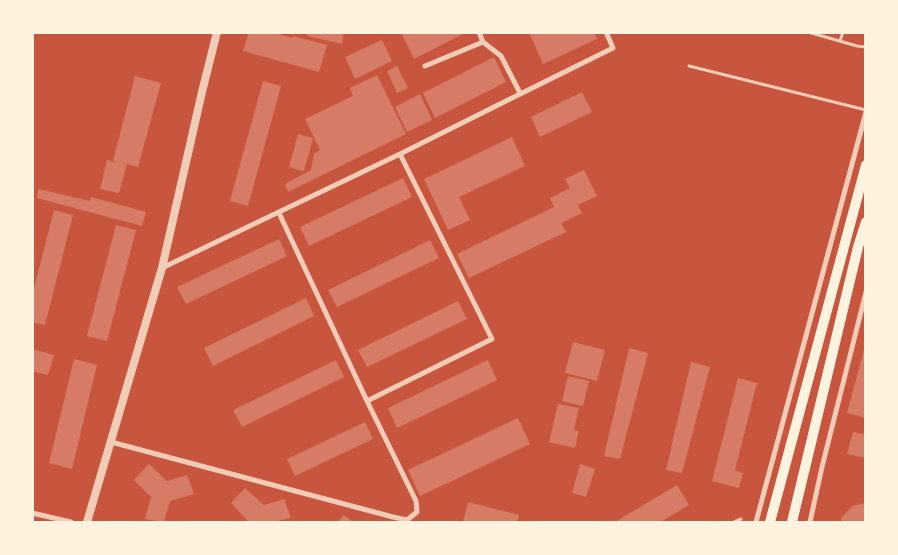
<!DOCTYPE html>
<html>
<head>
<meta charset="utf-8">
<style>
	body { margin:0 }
	#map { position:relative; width:898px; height:555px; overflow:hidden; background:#c8553d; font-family:"Public Sans",sans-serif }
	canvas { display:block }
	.frame { position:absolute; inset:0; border:34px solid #fff3e0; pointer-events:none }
</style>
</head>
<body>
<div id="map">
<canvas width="898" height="555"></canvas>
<div class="frame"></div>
</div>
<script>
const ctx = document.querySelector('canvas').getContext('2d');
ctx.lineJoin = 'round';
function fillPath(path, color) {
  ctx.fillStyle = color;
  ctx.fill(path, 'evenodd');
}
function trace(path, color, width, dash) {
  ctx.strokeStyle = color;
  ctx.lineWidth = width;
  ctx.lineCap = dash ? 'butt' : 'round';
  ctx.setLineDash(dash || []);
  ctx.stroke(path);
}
fillPath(new Path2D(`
	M249 32H271L292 38 293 36 327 45 319 72 243 51Z
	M308 32H344L342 44 307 36Z
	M401 32H467L414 59Z
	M529 32H594L597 39 543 64Z
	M382 40 392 61 355 79 345 57Z
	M494 57 506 82 435 118 423 93Z
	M397 66 408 88 397 93 387 71Z
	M377 75 406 134 288 192 285 184 311 170 314 154 320 150 305 119 353 96 350 88Z
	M135 76 161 83 138 167 127 164 119 193 100 189 107 160 118 163 113 161Z
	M263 81 281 86 248 206 230 201Z
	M582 92 592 112 540 137 531 117Z
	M420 94 432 120 407 132 395 107Z
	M298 134 313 138 304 171 289 167Z
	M512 137 525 166 459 197 470 220 448 230 424 179Z
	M584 170 597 196 578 205 582 213 561 223 566 232 469 278 457 254 554 207 550 198 570 188 565 179Z
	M403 178 412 197 309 246 300 227Z
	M39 189 90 201 91 197 146 212 142 226 37 198Z
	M54 210 73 215 45 325 32 322V296Z
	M116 225 136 230 107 341 87 336Z
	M279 239 287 256 186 304 177 287Z
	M430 240 439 258 337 307 328 290Z
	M306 298 314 316 213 366 204 348Z
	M458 301 467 319 367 367 358 350Z
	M573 342 605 350 597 381 565 373Z
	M865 346H866V418L847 413Z
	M629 348 648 353 620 459 604 456Z
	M32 349 54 355 48 375 32 371Z
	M74 359 97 365 72 469 49 463Z
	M336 360 344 377 242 427 233 410Z
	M488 360 497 380 397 428 388 408Z
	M691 362 710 367 682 473 666 470Z
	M568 376 589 381 583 406 562 401Z
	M738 378 757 383 735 470 743 473 739 488 712 481Z
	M558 404 579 408 574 430 579 431 575 448 549 442Z
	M518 418 530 444 420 496 408 470Z
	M365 422 373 439 295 476 287 459Z
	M853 432 866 435V458L847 454Z
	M149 464 167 481 187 475 194 494 170 501 164 522 145 519 151 497 134 480Z
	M580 464 595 469 586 497 572 493Z
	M677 485 689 505 660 522H615Z
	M245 488 264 505 284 499 291 518 273 522H247L248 521 231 503Z
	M468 502 519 515 517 522H463Z
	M866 503V522H842L841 518 852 506Z
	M344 515 353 522H337Z`), '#d67c66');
trace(new Path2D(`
	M808 32 857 46 866 47
	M840 41 843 32
	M689 66 866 110
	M734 522 741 519`), '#f1ccb7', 3);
trace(new Path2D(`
	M479 32 483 42 501 56 520 93
	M425 66 483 42
	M279 213 367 401 492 339 400 154
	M162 268 400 154 504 102 613 48 606 32
	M111 442 393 517 407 520 417 512 416 501 367 401
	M32 513 71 522
	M756 522 866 112
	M810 522 822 467 866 292`), '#f1ccb7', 5);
trace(new Path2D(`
	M87 522 162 268 202 92 217 32`), '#f1ccb7', 8);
trace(new Path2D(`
	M770 522 866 165
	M792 522 858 247 866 222`), '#fff3e0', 10);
</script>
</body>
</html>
